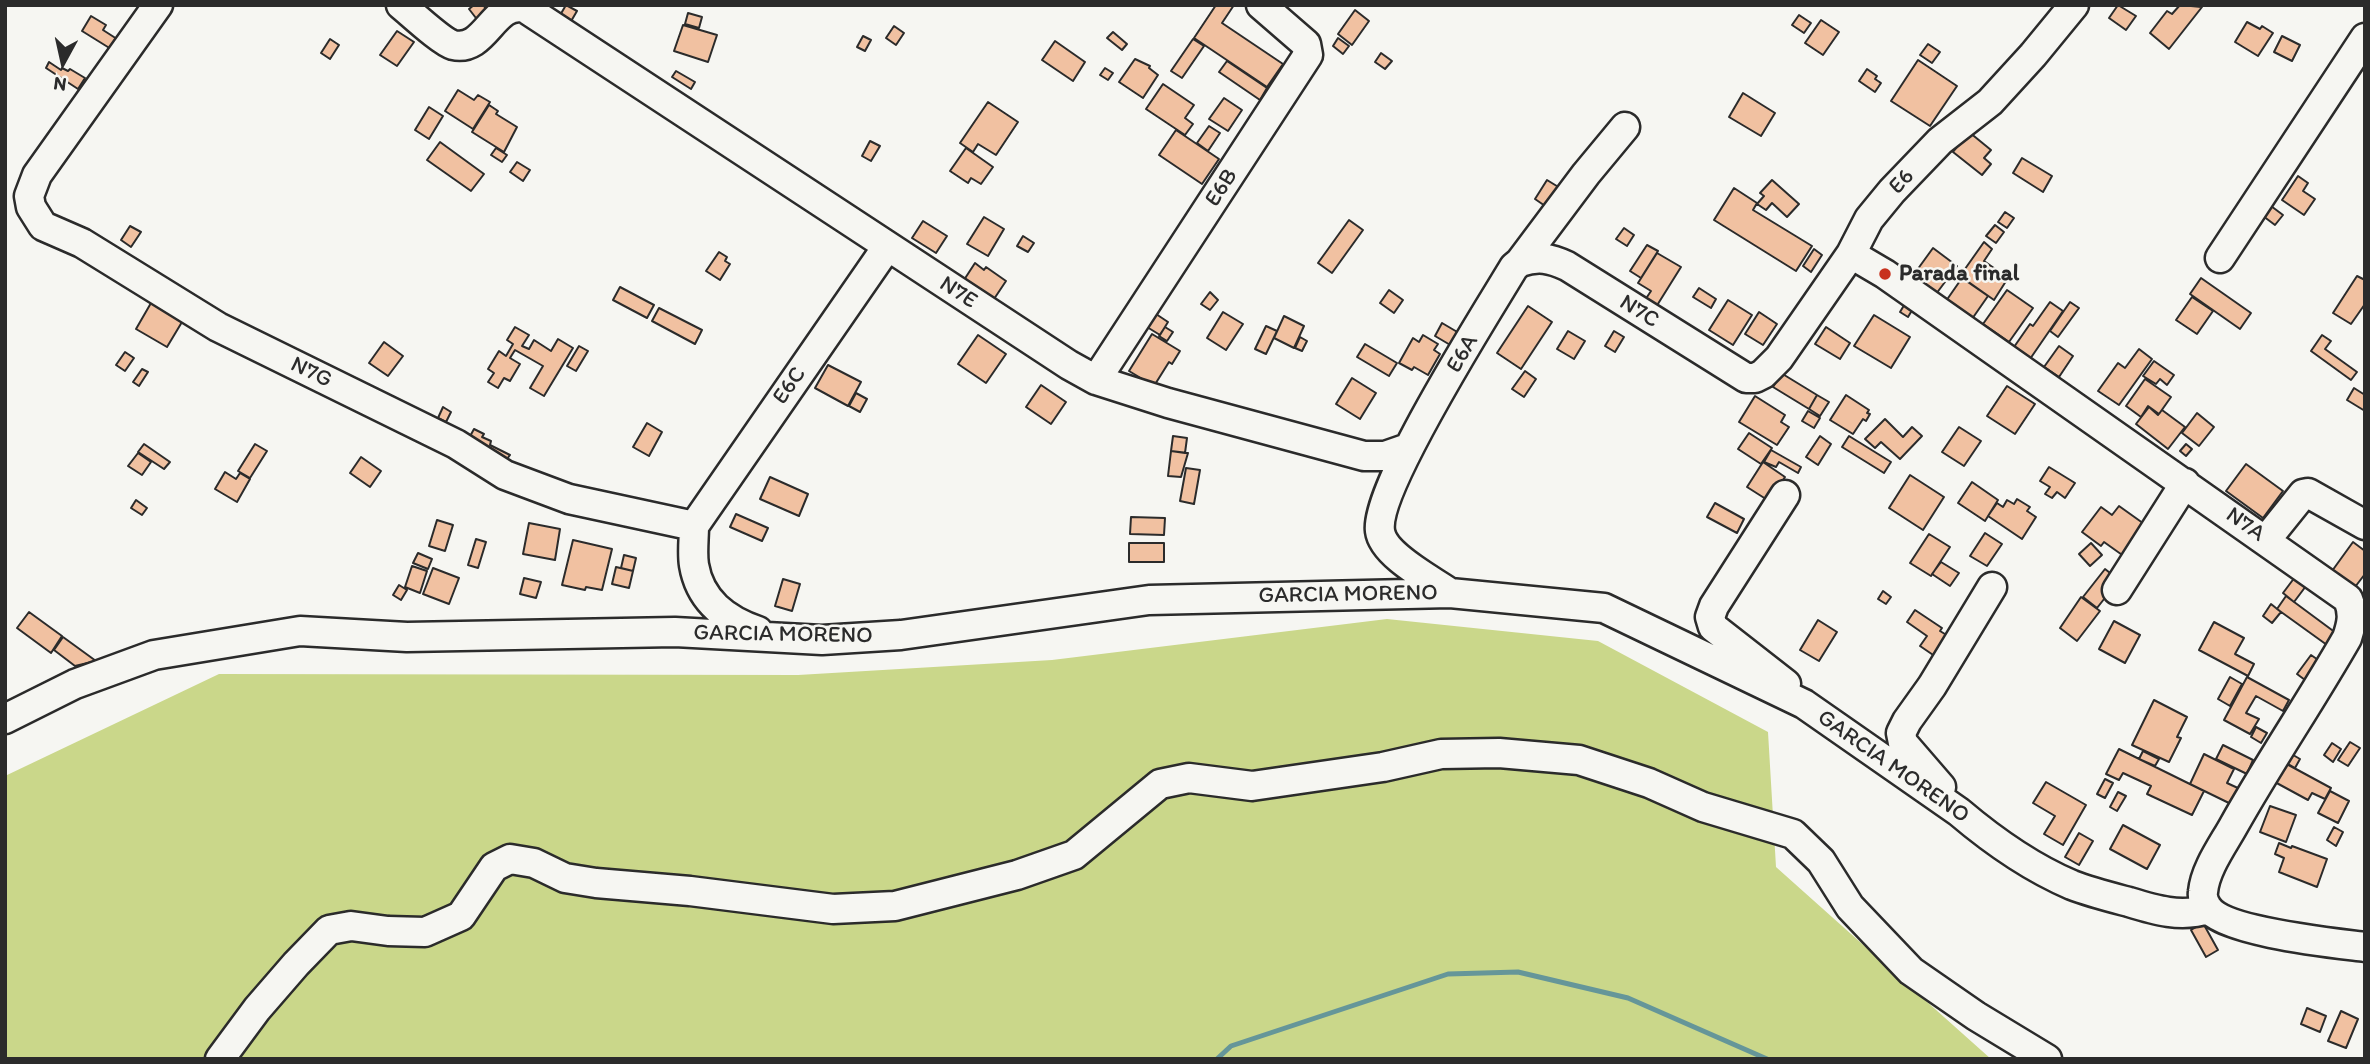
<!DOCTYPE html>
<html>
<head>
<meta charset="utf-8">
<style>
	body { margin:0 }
	#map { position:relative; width:2370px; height:1064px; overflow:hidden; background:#f6f6f2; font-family:Itim,sans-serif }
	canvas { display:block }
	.frame { position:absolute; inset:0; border:7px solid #2b2b2b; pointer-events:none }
	.north { position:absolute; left:28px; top:28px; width:70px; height:70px; -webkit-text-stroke:5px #f6f6f2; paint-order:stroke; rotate:188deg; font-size:19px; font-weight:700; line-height:28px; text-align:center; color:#2b2b2b }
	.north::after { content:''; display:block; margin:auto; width:24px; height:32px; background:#2b2b2b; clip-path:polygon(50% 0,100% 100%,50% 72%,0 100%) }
</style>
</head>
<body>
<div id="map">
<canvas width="2370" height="1064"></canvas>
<div class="frame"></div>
<div class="north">N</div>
</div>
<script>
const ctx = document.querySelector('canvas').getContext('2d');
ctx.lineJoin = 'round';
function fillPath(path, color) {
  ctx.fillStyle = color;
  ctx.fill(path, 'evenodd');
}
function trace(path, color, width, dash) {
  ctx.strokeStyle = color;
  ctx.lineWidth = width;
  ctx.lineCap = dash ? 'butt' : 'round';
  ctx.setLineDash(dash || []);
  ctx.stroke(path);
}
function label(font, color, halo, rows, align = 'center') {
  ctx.font = font + ' Itim,sans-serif';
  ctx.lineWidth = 5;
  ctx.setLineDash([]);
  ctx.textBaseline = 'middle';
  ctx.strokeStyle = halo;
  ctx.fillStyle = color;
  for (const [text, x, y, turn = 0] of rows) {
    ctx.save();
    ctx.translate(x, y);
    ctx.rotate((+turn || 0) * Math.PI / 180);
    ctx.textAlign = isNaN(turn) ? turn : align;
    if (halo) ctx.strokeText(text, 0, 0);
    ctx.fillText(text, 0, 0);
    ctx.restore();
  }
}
fillPath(new Path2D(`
	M1387 619 1598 641 1768 732 1776 867 1991 1059H5V776L219 674 798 675 1052 660Z`), '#cad78a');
trace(new Path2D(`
	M1217 1059 1231 1046 1448 974 1518 972 1628 998 1767 1059`), '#659699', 5);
const building = new Path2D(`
	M474 5H483L490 13 479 22 469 9Z
	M566 5 577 11 570 23 559 17Z
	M1216 5H1234L1222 23 1283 64 1267 87 1194 38Z
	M2118 5 2136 16 2126 30 2109 18Z
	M2180 5 2202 7 2169 49 2150 33 2167 11 2172 14Z
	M1355 10 1369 21 1352 45 1338 34Z
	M688 13 702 17 699 28 685 24Z
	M1799 15 1811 23 1804 33 1792 25Z
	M91 16 106 25 103 30 117 39 111 49 82 31Z
	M1821 20 1839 32 1823 55 1805 43Z
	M2247 22 2260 29 2262 26 2273 33 2258 56 2235 42Z
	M683 25 717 35 708 62 674 51Z
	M894 26 904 33 896 45 886 38Z
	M397 31 414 42 397 66 380 55Z
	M1113 32 1127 44 1122 50 1107 38Z
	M863 36 871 40 865 51 857 47Z
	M2282 36 2300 45 2292 61 2274 52Z
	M1338 38 1349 46 1343 54 1333 46Z
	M330 39 339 45 330 59 321 53Z
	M1193 39 1204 46 1182 78 1171 71Z
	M1055 41 1085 62 1073 81 1042 60Z
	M1928 44 1940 52 1932 63 1920 55Z
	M1381 53 1392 61 1385 69 1375 62Z
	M1135 59 1150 66 1149 68 1158 75 1143 98 1119 82Z
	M1918 60 1957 86 1930 126 1891 101Z
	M1227 61 1267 88 1260 100 1219 72Z
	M49 62 61 70 62 68 68 71 70 69 85 78 78 89 46 68Z
	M1105 68 1113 73 1108 80 1100 75Z
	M1867 69 1877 76 1875 79 1881 83 1875 92 1859 81Z
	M676 71 695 82 691 89 672 77Z
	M1163 84 1194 105 1185 118 1193 124 1185 135 1146 109Z
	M458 90 474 100 478 95 490 102 473 129 445 111Z
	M1743 93 1775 113 1761 136 1729 117Z
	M1224 98 1242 110 1228 131 1209 119Z
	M988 102 1018 122 996 155 978 144 973 152 960 143Z
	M489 105 498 111 496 114 517 127 504 152 472 132Z
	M429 107 443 116 429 139 415 130Z
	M1209 126 1220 133 1208 151 1197 143Z
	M1176 130 1219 159 1202 184 1159 155Z
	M1969 132 1991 150 1984 158 1991 164 1982 175 1953 152Z
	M870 141 880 146 871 161 862 156Z
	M440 142 484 174 471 191 427 160Z
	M496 148 507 155 502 162 491 155Z
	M966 148 993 167 981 184 971 178 968 183 950 171Z
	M2022 158 2052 176 2043 192 2013 173Z
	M517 162 530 170 523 181 510 172Z
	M2298 176 2308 183 2303 191 2315 199 2304 215 2282 200Z
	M1547 180 1560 188 1548 208 1535 199Z
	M1772 180 1799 204 1787 217 1772 203 1766 210 1757 204 1764 196 1760 193Z
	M1734 188 1757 203 1753 210 1812 246 1796 271 1714 220Z
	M2263 200 2283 215 2275 225 2255 210Z
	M2005 212 2014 218 2007 228 1998 222Z
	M984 217 1004 229 988 256 967 244Z
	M1349 220 1363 230 1332 273 1318 263Z
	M923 221 947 236 936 253 912 238Z
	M1995 225 2004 232 1996 243 1986 236Z
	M130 226 141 232 131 247 121 240Z
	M1624 228 1634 235 1627 246 1616 239Z
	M1023 236 1034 243 1028 252 1017 246Z
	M1984 242 1992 249 1984 261 2008 278 1994 300 1960 276Z
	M1647 245 1658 251 1641 278 1630 271Z
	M1933 248 1957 266 1936 294 1912 277Z
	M1814 249 1822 255 1811 272 1803 266Z
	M719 252 727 257 725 261 730 264 720 280 706 271Z
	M1657 253 1681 267 1656 307 1645 300 1651 291 1638 283Z
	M975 263 984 270 986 267 1006 281 992 302 962 283Z
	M2357 276 2365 280V304L2351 324 2333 313Z
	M1962 278 1988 296 1972 319 1946 301Z
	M2201 278 2251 313 2240 329 2190 294Z
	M620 287 654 305 647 318 613 300Z
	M1699 288 1716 299 1711 308 1693 297Z
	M1389 290 1403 300 1394 313 1380 303Z
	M2007 290 2033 308 2009 342 1983 324Z
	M1210 292 1218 300 1210 310 1201 304Z
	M2192 297 2213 311 2197 334 2176 320Z
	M1728 300 1752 315 1733 345 1709 330Z
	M1906 302 1914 307 1908 317 1900 312Z
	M2050 302 2063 311 2030 359 2014 347 2030 324 2033 326Z
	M2070 302 2079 308 2058 337 2050 331Z
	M151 303 182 322 167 347 136 329Z
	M1528 306 1552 322 1521 369 1497 353Z
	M659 308 702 330 695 344 652 321Z
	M1223 312 1243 324 1226 350 1207 338Z
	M1759 312 1777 324 1763 345 1745 334Z
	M1156 314 1168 322 1160 335 1147 327Z
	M1874 315 1910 337 1891 368 1854 346Z
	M1284 316 1304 326 1294 348 1274 338Z
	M1442 323 1459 333 1452 346 1435 336Z
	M1266 326 1277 331 1266 354 1255 349Z
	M515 327 529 335 522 346 529 349 534 340 551 351 558 339 573 348 544 396 530 388 543 366 515 350 510 358 520 364 510 381 504 378 498 388 488 382 494 373 488 369 499 351 506 356 513 344 507 340Z
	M1165 327 1173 332 1167 341 1159 336Z
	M1826 327 1850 343 1840 359 1815 344Z
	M1568 331 1585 341 1574 359 1557 349Z
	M1614 331 1624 337 1615 352 1605 346Z
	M1152 334 1180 351 1172 364 1169 362 1154 386 1129 371Z
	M978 335 1006 354 986 383 958 364Z
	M1423 335 1438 344 1434 350 1440 354 1428 375 1414 367 1412 370 1399 363 1413 338 1419 342Z
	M2322 335 2331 341 2325 349 2357 372 2351 380 2311 351Z
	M1300 337 1307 341 1302 351 1295 348Z
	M384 342 403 356 388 376 369 363Z
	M1365 344 1397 363 1389 376 1357 357Z
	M579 346 588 351 576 371 567 366Z
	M2059 346 2073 356 2059 377 2044 367Z
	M2139 349 2152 359 2119 405 2098 391 2118 363 2125 368Z
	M125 352 134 358 125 371 116 365Z
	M2154 361 2174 375 2167 385 2160 379 2156 384 2143 376Z
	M828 365 861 382 848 406 815 388Z
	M142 369 148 372 139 386 133 382Z
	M1525 371 1536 379 1524 397 1512 389Z
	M1781 373 1817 395 1809 409 1773 387Z
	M1352 378 1376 393 1360 419 1336 404Z
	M2145 379 2171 397 2159 414 2148 406 2141 417 2126 406Z
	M1041 385 1066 402 1051 424 1026 407Z
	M2007 386 2035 404 2015 434 1987 416Z
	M2354 388 2365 395V411L2347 400Z
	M856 393 867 399 860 412 849 406Z
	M1817 395 1829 402 1820 416 1809 409Z
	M1846 395 1869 410 1867 413 1870 414 1866 421 1863 419 1853 434 1830 420Z
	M1755 396 1785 415 1781 422 1789 427 1777 445 1739 422Z
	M443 407 451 412 446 422 438 418Z
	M2149 407 2158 415 2162 410 2185 427 2168 449 2136 424Z
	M1808 411 1820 418 1814 428 1802 421Z
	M2197 413 2214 427 2199 446 2182 433Z
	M1885 419 1903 437 1912 427 1922 436 1900 459 1881 442 1875 448 1865 439Z
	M647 423 662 432 649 456 633 447Z
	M1959 427 1981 441 1964 466 1942 452Z
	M474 429 484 434 482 437 491 441 490 445 510 455 507 459 468 440Z
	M1749 433 1772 448 1761 464 1738 449Z
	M1173 436 1187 438 1185 453 1171 451Z
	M1820 436 1831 444 1818 465 1806 457Z
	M1849 436 1891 462 1884 473 1842 447Z
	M144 444 170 462 164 469 138 452Z
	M255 444 267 451 250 478 238 471Z
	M2186 444 2192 449 2186 456 2180 451Z
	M1771 450 1801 467 1798 473 1779 462 1776 467 1764 462Z
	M1171 451 1188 453 1181 477 1168 476Z
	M138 453 151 462 142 475 128 466Z
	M361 457 381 471 370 487 350 473Z
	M1763 462 1785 477 1769 501 1747 487Z
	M2246 464 2283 491 2263 518 2226 491Z
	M2049 467 2075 483 2065 498 2057 492 2052 498 2045 494 2050 487 2040 481Z
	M1186 468 1200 470 1194 504 1180 501Z
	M225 472 236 479 240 473 250 479 237 502 215 489Z
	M1910 475 1944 497 1923 530 1889 508Z
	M770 477 808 494 799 516 760 499Z
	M1972 482 1998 500 1985 521 1958 503Z
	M2017 499 2030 507 2027 511 2036 517 2022 539 1988 516 1997 503 2003 507 2007 500 2014 504Z
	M136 500 147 508 142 515 131 508Z
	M1715 503 1744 519 1737 533 1707 517Z
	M2119 506 2147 526 2125 557 2104 542 2101 546 2082 532 2101 507 2112 515Z
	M736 514 768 528 762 541 730 527Z
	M1131 517 1165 518 1164 535 1130 534Z
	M437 520 453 525 445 551 429 546Z
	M529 523 560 529 555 560 523 554Z
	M1985 533 2002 544 1987 566 1970 556Z
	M1929 534 1950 547 1931 576 1910 563Z
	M476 539 486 542 478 568 468 565Z
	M573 540 612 549 602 590 586 587 585 590 562 585Z
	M2353 542 2365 551V574L2355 587 2332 571Z
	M1129 543H1164V562H1129Z
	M2091 543 2102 555 2090 566 2079 554Z
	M418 553 432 559 428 569 413 563Z
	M624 555 636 558 633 571 621 568Z
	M1941 562 1959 573 1950 586 1932 574Z
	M412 566 427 571 420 593 405 587Z
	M616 567 633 571 629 588 612 584Z
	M433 568 459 578 449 604 423 594Z
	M2105 569 2119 580 2097 608 2083 597Z
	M2295 577 2306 586 2294 602 2283 593Z
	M524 578 541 582 536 598 520 594Z
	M783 579 800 584 792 611 775 606Z
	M399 585 407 590 401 600 393 595Z
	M1883 591 1891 597 1886 604 1878 599Z
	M2286 596 2336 633 2327 645 2277 609Z
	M2081 597 2100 611 2077 641 2060 628Z
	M2271 604 2281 612 2272 623 2263 616Z
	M1915 610 1942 628 1940 631 1953 639 1939 659 1920 646 1927 636 1907 622Z
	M29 612 62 636 51 653 17 628Z
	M1818 620 1837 632 1819 661 1800 650Z
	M2114 621 2140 635 2125 663 2099 649Z
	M2214 622 2244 638 2235 654 2254 664 2248 676 2199 650Z
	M63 637 96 661 75 666 54 650Z
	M2311 655 2324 664 2309 683 2297 674Z
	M2230 677 2242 684 2230 706 2218 699Z
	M2247 677 2289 700 2283 711 2256 696 2246 713 2259 719 2250 734 2224 720Z
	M2154 700 2187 717 2177 737 2181 738 2169 762 2132 745Z
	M2256 727 2267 733 2261 743 2251 737Z
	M2350 742 2360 748 2348 766 2338 760Z
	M2332 743 2341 749 2333 762 2324 755Z
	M2223 745 2253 760 2247 774 2216 759Z
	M2119 749 2204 791 2192 815 2147 794 2151 786 2123 773 2119 780 2106 774Z
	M2143 751 2159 759 2155 766 2139 759Z
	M2288 752 2300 759 2295 768 2283 761Z
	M2204 754 2234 769 2227 783 2240 789 2233 805 2190 784Z
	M2283 762 2331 788 2325 799 2312 793 2308 800 2273 781Z
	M2105 779 2113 783 2105 798 2097 794Z
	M2046 782 2086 805 2063 845 2044 834 2055 816 2033 803Z
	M2330 791 2349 801 2338 823 2318 813Z
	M2118 792 2126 796 2117 811 2110 807Z
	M2270 806 2296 815 2286 842 2260 832Z
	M2123 825 2160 845 2147 869 2110 849Z
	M2334 827 2343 832 2336 846 2327 840Z
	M2079 833 2093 841 2079 865 2065 857Z
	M2279 843 2291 848 2292 846 2327 859 2317 887 2279 872 2284 858 2275 854Z
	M2203 923 2218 950 2206 957 2191 930Z
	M2307 1008 2326 1016 2320 1032 2301 1024Z
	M2341 1011 2358 1019 2346 1048 2328 1041Z`);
fillPath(building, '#f1c1a1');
trace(building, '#2b2b2b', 2);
const minor = new Path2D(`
	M158 5 37 175 29 196 31 207 43 226 82 243 218 327 456 444 505 475 569 499 694 526
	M401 5C412 14 442 42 453 45 486 53 493 0 525 8L1069 365 1096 380 1168 403 1364 456H1385L1408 448
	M1851 254 1885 274 2348 599C2354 614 2352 623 2347 638 2311 701 2270 761 2234 825 2223 845 2205 869 2203 892 2202 898 2204 902 2207 907 2223 932 2334 943 2365 947
	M2220 258 2365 38
	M1520 262C1538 256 1550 258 1567 266L1746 378H1755L1763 374 1779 358 1851 254 1869 219 1892 191 1940 141 1990 102 2033 55 2074 5
	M1096 380 1308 55 1306 44 1261 5
	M1785 495 1714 606 1710 617 1713 627 1786 684
	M694 526 887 247
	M694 526C694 538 692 553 694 565 700 601 726 620 758 631
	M2266 540 2303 494 2308 493 2365 525
	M2117 590 2185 483
	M1450 593C1430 579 1383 555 1380 531 1374 489 1487 312 1514 267L1520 262 1586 174 1625 127
	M5 719 75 684 154 655 300 631 407 637 675 632 822 640 901 635 1149 600 1450 593 1604 608 1804 704 1959 812C1992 840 2032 868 2072 885 2090 892 2110 897 2129 902 2155 910 2181 918 2208 909
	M1941 787 1903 743 1901 733 1907 721 1932 686 1992 587
	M220 1059 257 1009 296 964 329 930 351 926 388 931 425 932 461 916 494 867 510 859 534 863 565 878 596 883 690 891 833 909 895 906 1017 875 1074 855 1160 784 1189 778 1252 786 1383 767 1441 754 1499 753 1579 760 1649 783 1703 807 1793 834 1821 861 1850 907 1911 971 1976 1016 2047 1059`);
trace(minor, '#2b2b2b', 33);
trace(minor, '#f6f6f2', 28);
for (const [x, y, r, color] of [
	[1885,274,7,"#c8321e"]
]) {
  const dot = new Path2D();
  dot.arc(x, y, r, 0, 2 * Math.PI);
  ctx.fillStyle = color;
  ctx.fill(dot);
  trace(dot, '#f6f6f2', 2.5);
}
label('23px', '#2b2b2b', '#f6f6f2', [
	["E6",1902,182,-47],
	["E6B",1222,188,-57],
	["N7E",958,293,33],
	["N7C",1639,312,32],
	["E6A",1463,354,-60],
	["N7G",311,373,26],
	["E6C",790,386,-55],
	["N7A",2245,525,35],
	["GARCIA MORENO",1348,595,-1],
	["GARCIA MORENO",783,635,1],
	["GARCIA MORENO",1893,767,35]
]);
label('bold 23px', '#2b2b2b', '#f6f6f2', [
	["Parada final",1899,274]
], 'left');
</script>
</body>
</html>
